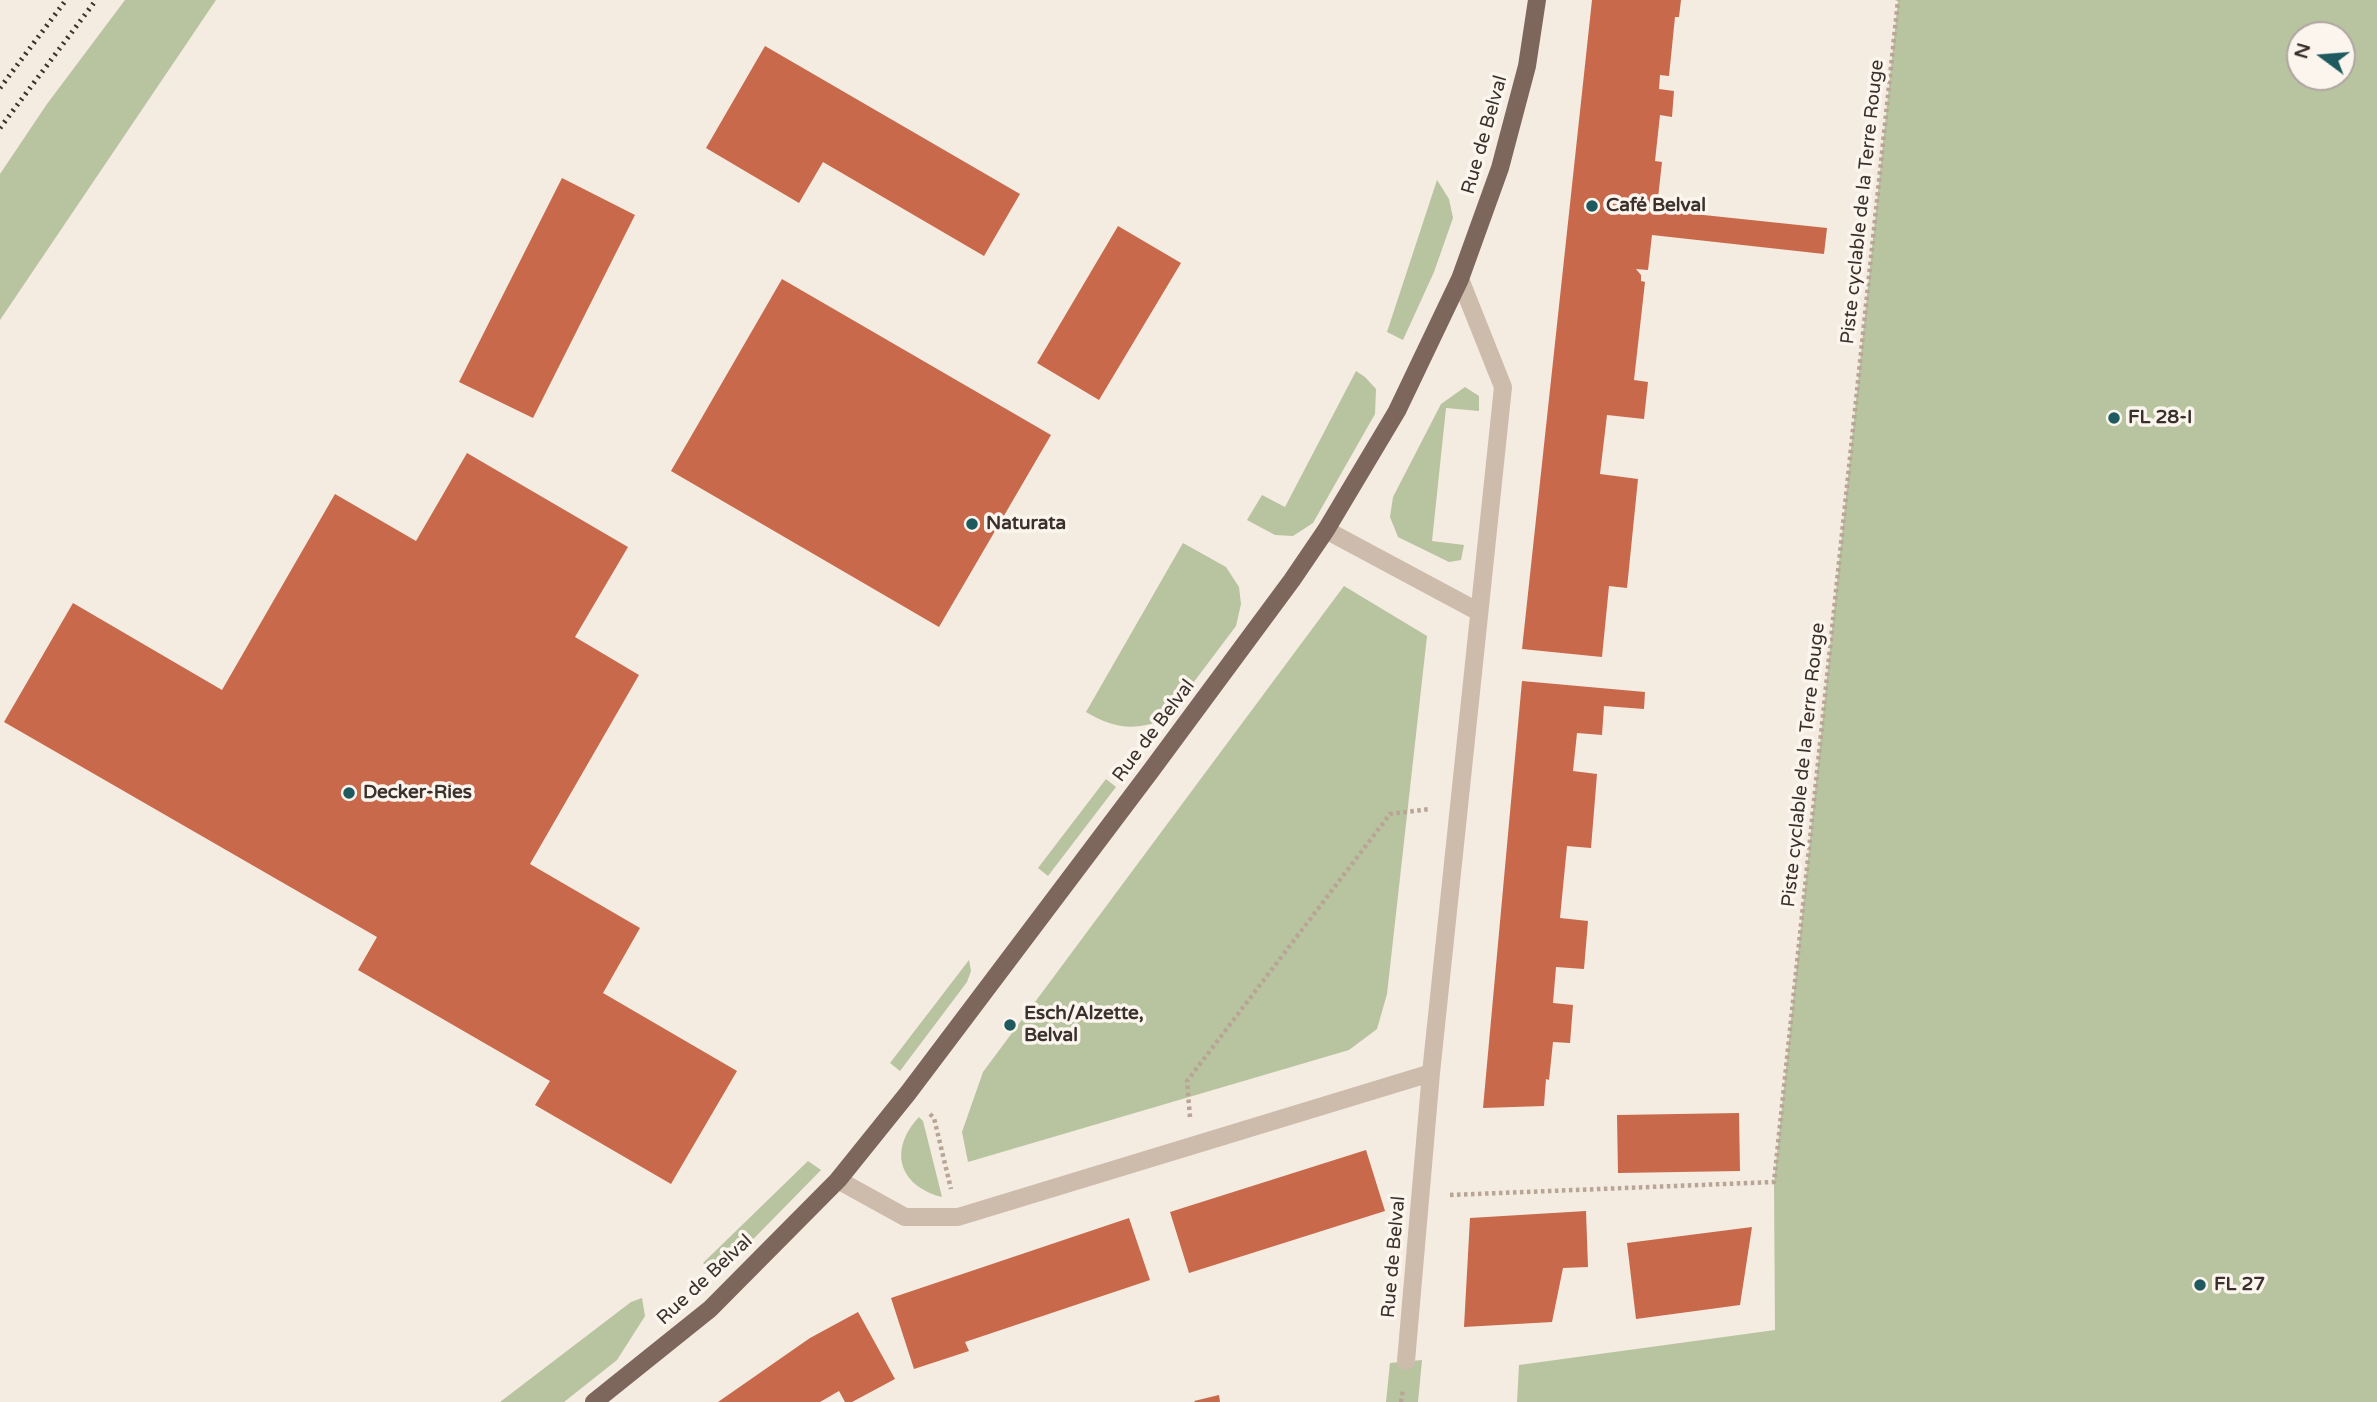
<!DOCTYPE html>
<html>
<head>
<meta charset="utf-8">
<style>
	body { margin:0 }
	#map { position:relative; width:2377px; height:1402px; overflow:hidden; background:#f4ebe1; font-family:"Varela Round",sans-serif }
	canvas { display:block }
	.north { position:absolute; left:2286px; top:21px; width:70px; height:70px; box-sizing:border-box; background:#fbf5ee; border:2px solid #aea6a0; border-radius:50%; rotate:286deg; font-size:19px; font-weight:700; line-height:28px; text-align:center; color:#3b302b }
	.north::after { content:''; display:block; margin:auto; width:24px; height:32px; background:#1f5a5e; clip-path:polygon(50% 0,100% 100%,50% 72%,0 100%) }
</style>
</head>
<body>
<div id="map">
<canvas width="2377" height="1402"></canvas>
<div class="north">N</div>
</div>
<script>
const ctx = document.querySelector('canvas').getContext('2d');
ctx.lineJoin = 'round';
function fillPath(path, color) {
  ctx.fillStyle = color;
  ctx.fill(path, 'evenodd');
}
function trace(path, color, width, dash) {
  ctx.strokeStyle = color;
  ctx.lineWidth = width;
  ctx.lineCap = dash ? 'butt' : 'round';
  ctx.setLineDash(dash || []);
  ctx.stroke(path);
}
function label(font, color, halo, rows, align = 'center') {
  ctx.font = font + ' "Varela Round",sans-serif';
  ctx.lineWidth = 7;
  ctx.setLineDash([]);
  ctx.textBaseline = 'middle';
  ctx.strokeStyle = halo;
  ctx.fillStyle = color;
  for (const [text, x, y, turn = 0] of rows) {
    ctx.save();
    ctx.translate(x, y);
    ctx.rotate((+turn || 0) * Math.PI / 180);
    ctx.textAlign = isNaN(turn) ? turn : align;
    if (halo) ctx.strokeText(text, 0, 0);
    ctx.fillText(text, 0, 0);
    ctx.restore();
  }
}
fillPath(new Path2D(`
	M125 0H216L0 320V174L47 104Z
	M1898 0H2377V1402H1517L1519 1365 1775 1330 1774 1182ZM2342 35V77H2300V35Z
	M1437 180 1449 199 1453 218 1434 272 1403 340 1387 332Z
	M1356 371 1365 377 1376 389 1375 414 1313 523 1293 536 1275 535 1247 520 1262 495 1285 507Z
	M1465 387 1479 396V411L1446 408 1432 541 1464 545 1461 560 1449 562 1398 537 1390 517 1393 497 1441 404Z
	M1183 543 1226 567 1239 587 1241 604 1236 626 1166 719C1134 731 1115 729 1086 712Z
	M1344 586 1427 636 1387 994 1377 1029 1349 1050 968 1162 962 1132 983 1072Z
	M1106 779 1116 787 1048 876 1038 868Z
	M969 960 971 971 967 982 900 1071 890 1063Z
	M919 1117 923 1121 942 1197C899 1186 888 1150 919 1117Z
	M808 1161 821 1170 719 1274 703 1263Z
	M642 1298 645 1316 617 1360 564 1402H500L631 1302Z
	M1422 1360 1418 1402H1386L1390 1363Z`), '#b8c4a0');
fillPath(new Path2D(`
	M1592 0H1681L1679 17H1675L1669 76 1660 75 1659 89 1674 91 1672 117 1660 115 1655 161 1662 162 1658 198 1676 200 1675 212 1827 228 1824 254 1652 235 1648 270 1636 269 1641 275V281L1645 282 1634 380 1648 382 1644 419 1607 415 1600 474 1638 479 1627 588 1609 586 1602 657 1522 649Z
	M765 46 1020 194 984 256 823 162 799 203 706 148Z
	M562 178 635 215 533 418 459 382Z
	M1118 226 1181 263 1099 400 1037 363Z
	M782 279 1051 435 939 627 671 471Z
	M467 453 628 547 575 637 639 675 530 864 640 928 603 993 737 1071 671 1184 535 1105 550 1081 358 970 377 937 4 722 73 603 222 690 335 494 416 541Z
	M1522 681 1645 692 1644 709 1604 706 1602 735 1577 733 1573 771 1597 774 1591 848 1567 846 1560 918 1588 921 1584 969 1556 967 1553 1003 1573 1005 1570 1043 1553 1042 1549 1080 1546 1079 1544 1106 1483 1108Z
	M1739 1113 1740 1171 1618 1173 1617 1115Z
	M1366 1150 1385 1211 1189 1273 1170 1212Z
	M1586 1211 1588 1267 1563 1268 1552 1322 1464 1327 1470 1218Z
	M1129 1218 1150 1280 965 1342 969 1351 914 1369 891 1298Z
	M1752 1227 1740 1305 1636 1319 1627 1243Z
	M858 1312 895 1379 852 1402H845L839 1391 820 1402H718L810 1338Z
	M1219 1395 1220 1402H1195L1194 1401Z`), '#c8694b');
trace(new Path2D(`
	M930 1114 934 1118 951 1189
	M1190 1117 1187 1081 1390 814 1430 809
	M1450 1195 1774 1182 1898 0
	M1401 1402 1403 1389`), '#b9a596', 4.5, [3.5, 3.5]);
trace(new Path2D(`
	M1326 530 1479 612
	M838 1180 905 1217H958L1431 1073
	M1406 1361 1431 1073 1503 387 1460 279`), '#cdbbac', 18);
trace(new Path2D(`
	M594 1402 710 1309 838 1180 908 1093 1150 772 1292 580 1326 530 1397 411 1460 279 1500 168 1527 66 1537 0`), '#7d675c', 18);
trace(new Path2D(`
	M0 88 66 0
	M0 128 96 0`), '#3b302b', 5, [2, 5]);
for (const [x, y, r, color] of [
	[1592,206,7,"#1f5a5e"],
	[2114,418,7,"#1f5a5e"],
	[972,524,7,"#1f5a5e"],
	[349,793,7,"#1f5a5e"],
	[1010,1025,7,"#1f5a5e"],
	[2200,1285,7,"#1f5a5e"]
]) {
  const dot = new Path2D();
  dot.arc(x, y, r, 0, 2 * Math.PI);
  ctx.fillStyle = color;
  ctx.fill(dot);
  trace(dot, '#fbf5ee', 2.5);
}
label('19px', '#3b302b', '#fbf5ee', [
	["Rue de Belval",1485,135,-74],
	["Piste cyclable de la Terre Rouge",1863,202,-84],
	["Rue de Belval",1154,731,-53],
	["Piste cyclable de la Terre Rouge",1804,765,-84],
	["Rue de Belval",1394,1257,-85],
	["Rue de Belval",705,1280,-43]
]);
label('bold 19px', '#3b302b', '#fbf5ee', [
	["Café Belval",1606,206],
	["FL 28-I",2128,418],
	["Naturata",986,524],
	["Decker-Ries",363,793],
	["Esch/Alzette,",1024,1014],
	["Belval",1024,1036],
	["FL 27",2214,1285]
], 'left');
</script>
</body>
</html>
